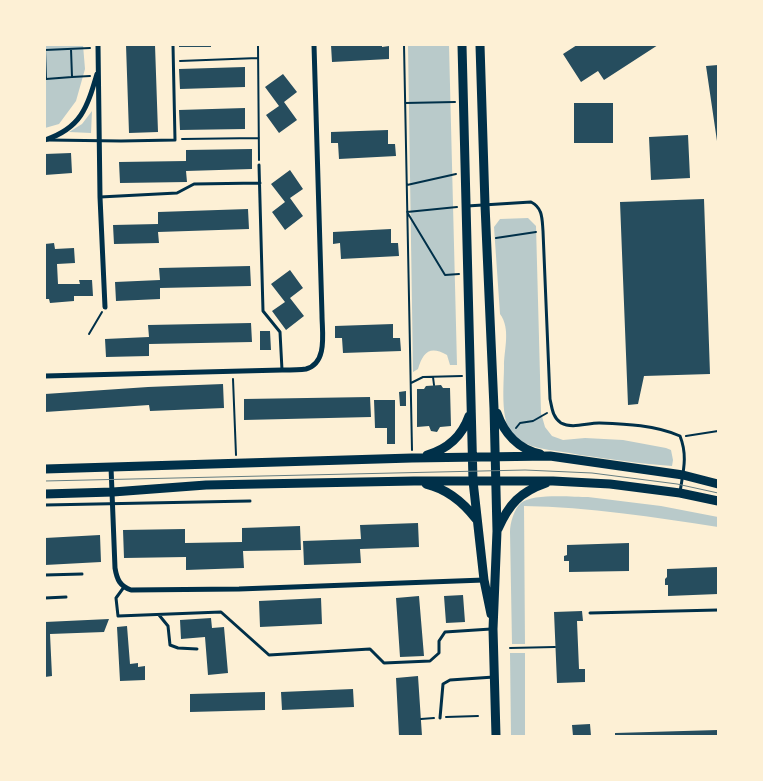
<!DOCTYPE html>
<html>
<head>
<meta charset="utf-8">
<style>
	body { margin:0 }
	#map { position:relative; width:763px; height:781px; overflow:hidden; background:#fdf0d5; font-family:"Noto Serif",serif }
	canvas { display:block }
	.frame { position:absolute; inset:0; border:46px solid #fdf0d5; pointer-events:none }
</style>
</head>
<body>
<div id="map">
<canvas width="763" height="781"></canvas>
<div class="frame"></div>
</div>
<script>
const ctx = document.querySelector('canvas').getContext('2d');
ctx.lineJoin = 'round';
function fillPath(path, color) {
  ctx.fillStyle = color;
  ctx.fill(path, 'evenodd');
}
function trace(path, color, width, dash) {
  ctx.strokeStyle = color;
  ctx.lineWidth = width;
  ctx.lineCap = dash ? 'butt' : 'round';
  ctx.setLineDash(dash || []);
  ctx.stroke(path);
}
fillPath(new Path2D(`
	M45 45H83L85 69 76 101 59 124 45 128Z
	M408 45H449L457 365H450L447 355C429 345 423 353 418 369L413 372Z
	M92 111 91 133 69 132 82 124Z
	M528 218 536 226 541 413 545 427 552 436 563 440 585 438 623 440 666 448 671 450 673 460 672 466C641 464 611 459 580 455 567 452 552 451 539 448 530 446 518 441 512 434 500 419 504 384 504 366 504 349 511 329 500 314L494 227 500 219Z
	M588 497 661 506 718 517V527C654 517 589 507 524 506L525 644H512L510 532C510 523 514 509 521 503 532 493 573 497 588 497Z
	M510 653H525V736H511Z`), '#b9caca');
fillPath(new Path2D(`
	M126 45H155L158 132 129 133Z
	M179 45H211V47H179Z
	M331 45H382V47L389 46V59L332 62Z
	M577 45H658L604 80 598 71 581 82 563 54Z
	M718 65V141H717L706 66Z
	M245 67V87L180 89 179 69Z
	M283 74 297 92 284 102 297 120 279 133 266 115 279 106 265 87Z
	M574 103H613V143H574Z
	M245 108V129L180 130 179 110Z
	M388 130V144H395L396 156 339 159 338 143H331V132Z
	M688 135 690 178 651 180 649 137Z
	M252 149V169L186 171 187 182 120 183 119 162 186 161V150Z
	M71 153 72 173 45 175V154Z
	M290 170 303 189 290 198 303 216 285 230 272 212 285 202 271 184Z
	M704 199 710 374 644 376 638 404 628 405 620 202Z
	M248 209 249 229 158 232 159 243 114 244 113 225 158 224V212Z
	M391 229V243H398L399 256 341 259 340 243 333 244V232Z
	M54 243 55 249 74 248 75 263 57 264 58 284H80L79 280H92L93 296H74V301L50 303 49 299H45V244Z
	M250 266 251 286 160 288V299L116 301 115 282 160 280 159 268Z
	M290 270 303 288 290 298 304 316 286 330 272 311 285 302 271 284Z
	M251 323 252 342 149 344V356L106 357 105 339 149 337 148 325Z
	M393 324V338H400L401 351 343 353 342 338H335V326Z
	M260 331H270L271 350H260Z
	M223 384 224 408 150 411 149 405 45 412V394L148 387Z
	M441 385 443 388H450L451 426 440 427 437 432 431 431 429 426 417 427V389H424L426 386Z
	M406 391V406H400L399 392Z
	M370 397 371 417 244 420V399Z
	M374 400H395V444H387V428H375Z
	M418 523 419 547 360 549 361 563 304 565 303 541 361 539 360 525Z
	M300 526 301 550 243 551 244 568 186 570V557L124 558 123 530 185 529V543L242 542V528Z
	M100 535 101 562 45 565V538Z
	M629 543V571L569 572V561H564V556L567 555V545Z
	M718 567V594L668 596V585H665V579L667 577V569Z
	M463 595 465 622 446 623 444 596Z
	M419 596 424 656 400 657 396 598Z
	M321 598 322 624 260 627 259 601Z
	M582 611 583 621H577L579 669H585V682L557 683 554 612Z
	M211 618 212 628 224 627 228 673 208 675 205 637 181 639 180 620Z
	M109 619 104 632 50 634 52 676 45 677V622Z
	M127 626 130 664 138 663V667L145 666V680L120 681 117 627Z
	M418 676 422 736H399L396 678Z
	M353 689 354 707 282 710 281 692Z
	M265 692V710L190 712V694Z
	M590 724 591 736H573L572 725Z
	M718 730V736H615V733Z`), '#264d5e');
trace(new Path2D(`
	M258 45 259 160
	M404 45 412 450
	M71 49 72 77 46 79 45 50 90 48
	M180 61 258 58
	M72 77 90 76
	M405 103 455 102
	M182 139 259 138
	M407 185 456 174
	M457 207 407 212 445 275 459 274
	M496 238 536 232
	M89 334 102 312
	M433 377 434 385
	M233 379 236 455
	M411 383 423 377 462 376
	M516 428 520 423 533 421 547 413
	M686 436 718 431
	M510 648 555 647
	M446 717 478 716
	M421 719 434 718`), '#003049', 2);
trace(new Path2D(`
	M48 140 121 141 175 140 173 45
	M259 165 263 311 280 332 282 370
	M100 197 177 193 194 184 260 183
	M467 206 531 202C543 208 542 219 543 231L550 399C552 407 552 417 561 423 572 429 587 423 599 423 626 424 655 425 680 436 688 456 683 472 680 492
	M45 505 250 501
	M45 575 82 574
	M124 587 116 598 118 616 221 612 269 655 370 649 384 663 430 661 439 653V641L445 632 491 629
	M45 598 66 597
	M590 613 718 610
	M159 615 168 626 170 645 178 648 197 649
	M440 718 443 684 450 680 494 677`), '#003049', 3);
trace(new Path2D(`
	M98 45 100 197 105 307
	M45 140C81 128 87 108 97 74
	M45 376 282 370C290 370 299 370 306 369 328 363 322 332 322 315L314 45
	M111 467 115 568C117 580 120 586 131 590L239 589 484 580`), '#003049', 5);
trace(new Path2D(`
	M462 45 473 481 484 580 491 614
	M480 45 485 205 494 408 497 531 493 629 496 736
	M497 413C504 433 518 449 540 454
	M427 455C448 449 462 436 469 416
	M45 469 412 458 550 456 683 475 718 484
	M426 484C447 489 463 502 476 519
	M45 494 113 492 206 485 414 481H553L610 484 680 493 718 501
	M498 529C509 504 520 492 546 483`), '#003049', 9);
trace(new Path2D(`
	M45 481 525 470 592 473 677 484 718 493`), '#657d81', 1);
</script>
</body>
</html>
